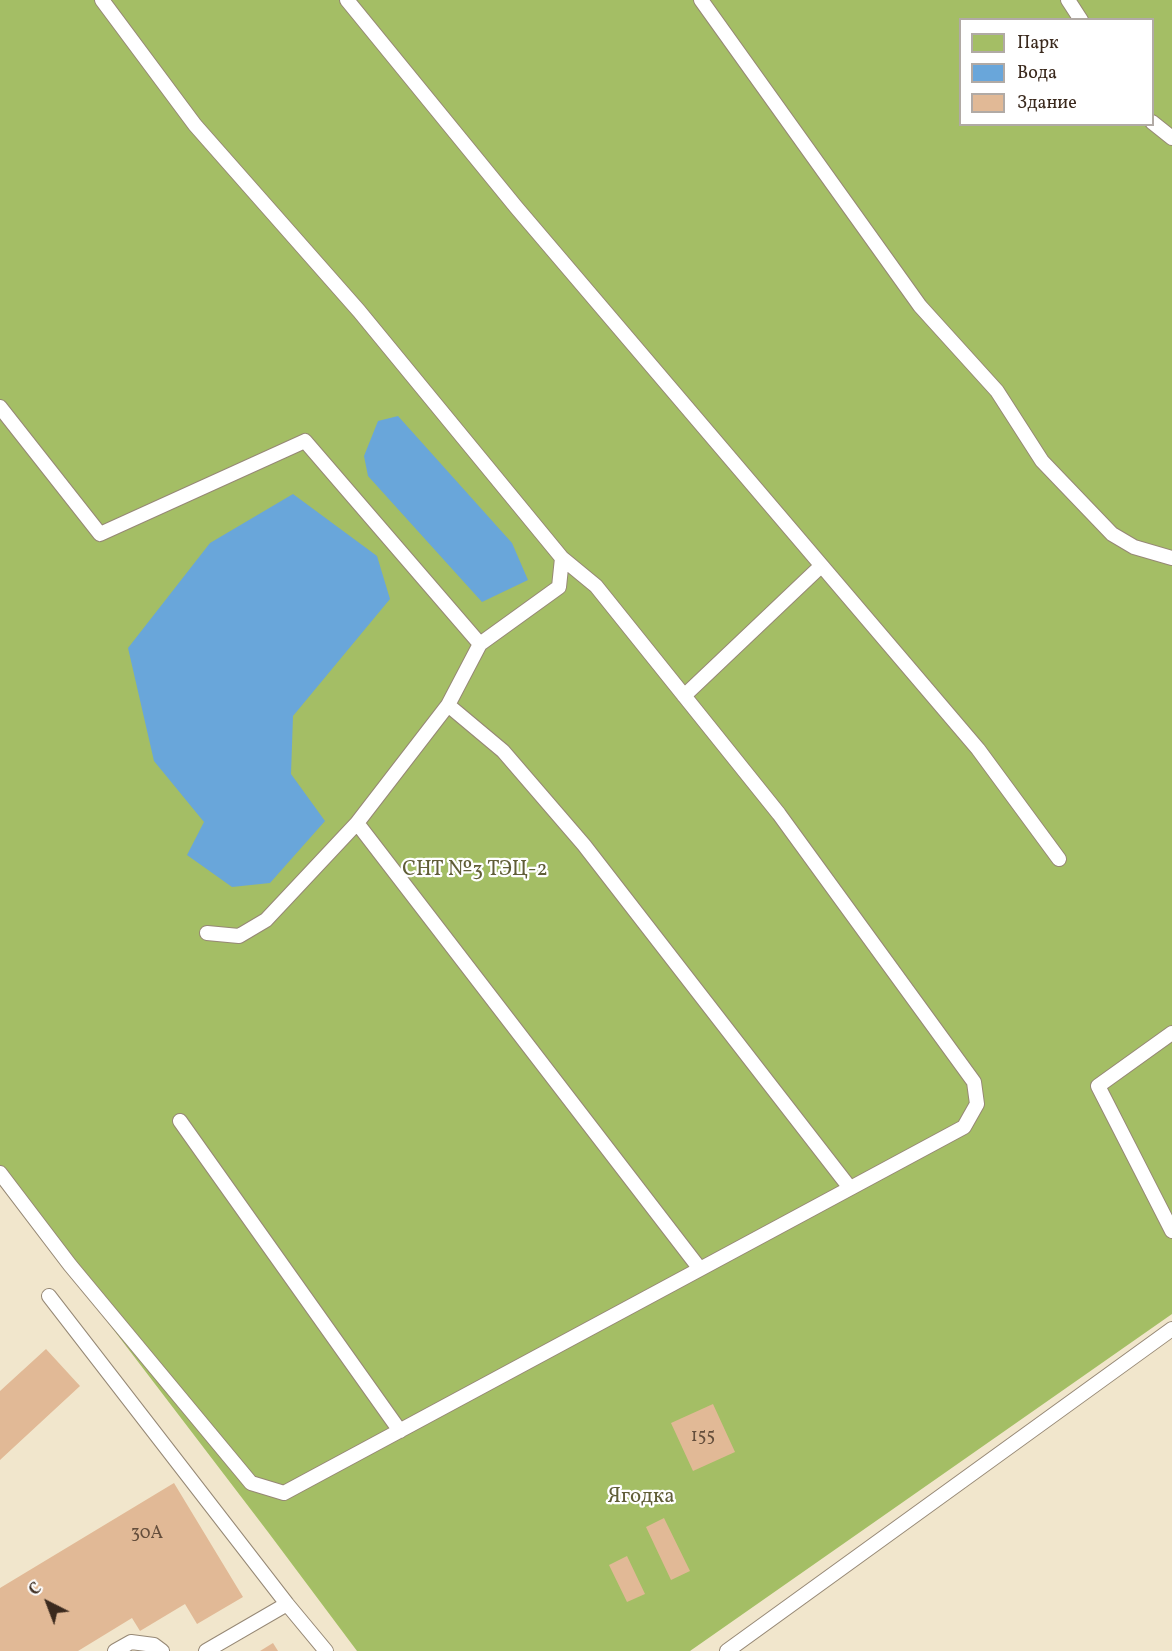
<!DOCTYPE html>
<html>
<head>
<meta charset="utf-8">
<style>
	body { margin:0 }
	#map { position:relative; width:1172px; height:1651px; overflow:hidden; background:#f1e6cc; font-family:Vollkorn,serif }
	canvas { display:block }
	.legend { position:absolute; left:959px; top:18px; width:195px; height:108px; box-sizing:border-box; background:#fff; border:2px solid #b1aaa5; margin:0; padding:8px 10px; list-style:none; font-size:18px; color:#3b2a1e }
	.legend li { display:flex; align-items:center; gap:12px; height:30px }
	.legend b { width:30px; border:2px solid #b1aaa5 }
	.north { position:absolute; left:18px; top:1573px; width:60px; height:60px; -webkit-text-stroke:4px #fff; paint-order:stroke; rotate:318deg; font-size:16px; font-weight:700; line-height:24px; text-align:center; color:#3b2a1e }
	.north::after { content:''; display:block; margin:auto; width:21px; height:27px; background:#3b2a1e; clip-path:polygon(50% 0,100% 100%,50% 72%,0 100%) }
</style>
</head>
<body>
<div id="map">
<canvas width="1172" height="1651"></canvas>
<ul class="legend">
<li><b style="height:16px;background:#a4be65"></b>Парк</li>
<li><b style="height:16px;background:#69a6da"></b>Вода</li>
<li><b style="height:16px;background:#e1b996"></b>Здание</li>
</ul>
<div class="north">С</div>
</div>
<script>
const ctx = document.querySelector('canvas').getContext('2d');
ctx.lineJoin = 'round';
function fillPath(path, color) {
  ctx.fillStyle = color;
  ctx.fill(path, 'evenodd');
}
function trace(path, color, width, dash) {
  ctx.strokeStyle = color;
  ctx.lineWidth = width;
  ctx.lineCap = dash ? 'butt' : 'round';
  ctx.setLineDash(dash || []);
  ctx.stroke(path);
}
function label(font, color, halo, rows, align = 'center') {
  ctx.font = font + ' Vollkorn,serif';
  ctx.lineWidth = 4.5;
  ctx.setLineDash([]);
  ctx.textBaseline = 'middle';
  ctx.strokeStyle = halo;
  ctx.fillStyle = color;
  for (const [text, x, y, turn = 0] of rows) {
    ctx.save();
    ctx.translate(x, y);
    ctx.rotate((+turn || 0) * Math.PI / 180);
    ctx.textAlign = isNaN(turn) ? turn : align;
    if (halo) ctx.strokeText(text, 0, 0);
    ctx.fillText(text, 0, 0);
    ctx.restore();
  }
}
fillPath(new Path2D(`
	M0 0H1172V1314L690 1651H357L268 1532 0 1181ZM960 20H1152V124H960Z`), '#a4be65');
fillPath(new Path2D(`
	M398 416 512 543 528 580 482 602 368 476 364 456 378 421Z
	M293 494 377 556 390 599 293 716 291 774 325 821 270 883 232 887 187 855 204 822 154 761 128 648 210 543Z`), '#69a6da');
fillPath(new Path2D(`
	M46 1349 80 1386 0 1460V1391Z
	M713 1404 735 1452 693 1471 671 1423Z
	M174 1483 243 1597 197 1624 185 1604 140 1631 132 1618 78 1651H0V1588Z
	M664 1518 690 1571 671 1580 646 1527Z
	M627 1556 645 1594 627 1602 609 1565Z
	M273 1643 278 1651H260Z`), '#e1b996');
const lane = new Path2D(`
	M347 0 516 207 978 749 1059 859
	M701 0 920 306 997 391 1042 461 1112 534 1134 547 1172 558
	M1068 0 1081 20
	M1152 122 1172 138
	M0 407 100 534 305 441 480 644
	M684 696 821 566
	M448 705 503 751 584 845 850 1188
	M357 823 700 1269
	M207 933 239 936 266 920 357 823 448 705 480 644 559 587 562 558
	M1172 1033 1098 1086 1172 1231
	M180 1121 400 1431
	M0 1173 70 1265 251 1483 284 1493 964 1127 977 1104 974 1082 779 814 596 586 562 558 359 311 195 125 102 0
	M49 1296 287 1604 326 1651
	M115 1651 131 1642 154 1645 162 1651
	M206 1651 287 1604
	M727 1651 1172 1329`);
trace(lane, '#968875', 16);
trace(lane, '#fff', 14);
label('18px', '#644e3c', null, [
	["155",703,1438],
	["30А",147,1535]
]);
label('21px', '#605e37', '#fff', [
	["СНТ №3 ТЭЦ-2",475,871],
	["Ягодка",641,1498]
]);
</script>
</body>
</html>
